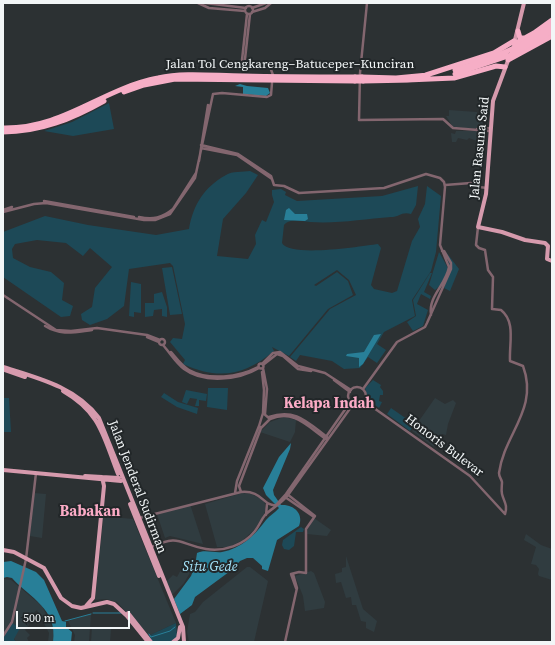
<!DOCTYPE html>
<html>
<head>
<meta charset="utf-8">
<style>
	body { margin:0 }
	#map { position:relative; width:555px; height:645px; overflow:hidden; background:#2c3133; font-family:"Source Serif 4",serif }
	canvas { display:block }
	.frame { position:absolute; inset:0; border:4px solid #f2f6f7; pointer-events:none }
	.scale { position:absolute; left:16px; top:611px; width:114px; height:18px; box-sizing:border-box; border:2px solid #f2f6f7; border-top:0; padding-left:5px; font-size:12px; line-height:14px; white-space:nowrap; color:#f2f6f7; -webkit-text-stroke:3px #222729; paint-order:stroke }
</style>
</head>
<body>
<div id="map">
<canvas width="555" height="645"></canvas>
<div class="frame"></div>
<div class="scale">500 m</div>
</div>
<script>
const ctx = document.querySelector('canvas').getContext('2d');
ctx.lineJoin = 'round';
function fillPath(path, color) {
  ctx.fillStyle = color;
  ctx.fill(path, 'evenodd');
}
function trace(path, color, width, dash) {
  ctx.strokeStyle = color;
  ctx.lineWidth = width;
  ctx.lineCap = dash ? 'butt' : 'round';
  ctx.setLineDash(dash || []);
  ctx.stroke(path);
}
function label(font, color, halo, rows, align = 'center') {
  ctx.font = font + ' "Source Serif 4",serif';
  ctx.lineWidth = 4;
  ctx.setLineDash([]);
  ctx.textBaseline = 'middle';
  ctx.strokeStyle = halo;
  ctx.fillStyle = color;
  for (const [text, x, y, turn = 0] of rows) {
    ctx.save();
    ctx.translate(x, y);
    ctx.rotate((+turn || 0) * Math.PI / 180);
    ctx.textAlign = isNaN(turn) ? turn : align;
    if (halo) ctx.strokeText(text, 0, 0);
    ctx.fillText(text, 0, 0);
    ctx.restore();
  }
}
fillPath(new Path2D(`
	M449 110 477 112V117L483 118V126L474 129 453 127 446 116H449Z
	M456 131H484L481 146 476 145 477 141 469 138 467 140 458 138 456 142H452L451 133 455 134Z
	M435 398 445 404 453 400 456 403 448 424 446 435 442 434 434 447 412 431Z
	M284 417 296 420 295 432 290 442 260 432 270 422Z
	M34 493 46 494 42 538 30 536Z
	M242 493 251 494 264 500 266 509 264 514 256 528 243 540 229 547H217L205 504Z
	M190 504 203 544 170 536 165 538 157 514Z
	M101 516 133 519 176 623 148 636 117 602 106 599 95 600 103 520Z
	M314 518 331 530 327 536 307 534 308 528Z
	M526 534 541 545 552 549V580L539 576 538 574 539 569 536 565 531 564 536 547 524 540Z
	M346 556 363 609 377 621 374 632 366 628V622L361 621 356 605H352L351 597 346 598 341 582 336 583 335 574 342 572V568L346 567Z
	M183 566 191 571 184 583 172 595 166 582 173 575 177 577Z
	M247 567H250L268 581 254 642H189L187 632 190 614 195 612 203 602Z
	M311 571 314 573 325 602 324 608 305 611 303 596 295 576Z
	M4 579 11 580 42 606 54 631 53 642H48L49 633 37 610 25 620 29 625 25 630 30 635 27 638 29 642H16L9 629 3 638Z
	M91 614 89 642H74L75 635 68 621Z
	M92 627 111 629 110 642H91Z`), '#303c40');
fillPath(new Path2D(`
	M109 103 114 129 73 136 44 131 72 122Z
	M250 171 258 175 246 193 223 219 217 256 248 259 256 244 255 235 262 220 266 222 274 202 272 195V190L281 189 286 192 285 195 297 201 382 196 418 186 416 205 411 214C402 211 399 217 391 217 364 219 337 224 310 222 301 221 290 218 284 225L282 243C290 258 362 246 378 244L381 248 371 285 374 289 392 293 397 291 412 241 420 227 418 219 425 204 427 186 441 196 436 252 431 271 412 300 415 316 384 332 377 344 386 350 377 363 368 357 360 368 344 369 332 361 300 355 296 361 290 357 330 309 356 295 349 280 337 270 314 285 316 286 337 272 348 281 353 295 328 309 289 356 272 347 274 351C244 376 218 380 183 364L185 360 170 342 173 338 182 339 185 324 173 266 170 263 129 269 124 306 107 319 90 325 82 320 81 314 92 307 95 288 112 267 90 248 83 256 66 243 37 240 15 244 12 249 13 258 30 267 51 272 64 283 62 300 73 306 70 316 61 317 3 277V232L45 216 88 225 156 235 189 229C193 205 204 187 226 175 232 171 243 172 250 171Z
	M439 252 448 268 443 283 435 290 429 285Z
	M446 252 459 269 450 291 444 288 450 269Z
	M172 267 182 314 170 315 162 268Z
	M430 273H432L424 292 431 296 430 299 421 294 417 304 428 310 423 326 413 331 407 322 416 316 413 300Z
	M131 282 141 284V313L134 312V317L129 316Z
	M162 292 167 307V317L162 316V309L154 310 153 316 145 317V303H154V294Z
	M373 380 381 385 380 387 383 391V395H380L379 401 382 402 379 408 368 400 365 388Z
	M208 388H228L227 410 207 407Z
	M186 390 207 394 206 401 199 400V406H195L197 399 190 398 187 404 182 402Z
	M164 393 178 402 198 408 197 414 177 407 161 397Z
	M3 398H9L11 432H3Z
	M391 408 414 424 410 431 387 414Z
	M301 527 304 529 303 532H296L294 546 289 550 284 549 282 545 283 540Z
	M12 623 20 628 14 639 16 642H3V638Z
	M176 623 177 637 171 642H153L148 636Z`), '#1d4957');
fillPath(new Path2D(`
	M240 84 247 86 268 88 270 93 266 96 243 94V87L235 86Z
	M289 208 295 214H307L308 219 305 221 284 220 286 210Z
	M381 334 363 364 359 367V358L346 356 347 354 364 352 374 335Z
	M291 443 290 449 273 490 274 495 281 505C294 504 304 514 299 526L277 540 268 571 262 569V566L253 558H247L240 561 233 569 195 597 192 605 180 614 174 599 191 576 195 566 197 553C204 549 214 553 222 552 242 548 254 536 266 520 270 515 275 513 279 508L266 495 263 488 279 457Z
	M11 561 36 572 44 580 62 621 66 622V627L72 632 71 642H53C58 609 30 598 12 578L7 577 3 578V562Z`), '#287f98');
trace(new Path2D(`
	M93 613H121
	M65 621 91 614
	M149 634 151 637 170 631 175 627`), '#287f98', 1);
trace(new Path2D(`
	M198 3 209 8 245 11
	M205 3 246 8
	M367 3 360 73 359 120 443 119 453 128 490 131
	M245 10a4 4 0 1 1 8 0a4 4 0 1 1-8 0Z
	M252 8 266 3
	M252 12 265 8 271 3
	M250 14 244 68 270 67 273 75
	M245 64 242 60 247 14
	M477 129 491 128
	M201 145 238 154 271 176 274 185 284 186 299 193 384 188 426 174 440 178 444 182 445 187 440 245 449 267C446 285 428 296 431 315
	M201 148 237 155 272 179
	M199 161 208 105 210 106
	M445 185 471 183 479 187 487 188
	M44 201 134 217
	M3 210 12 207
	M3 212 34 204 46 203 144 220H155L170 214 195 178 213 94 222 93 267 97 271 95 272 83
	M139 217C153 220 162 218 173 209L196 173
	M478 227 476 245 479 248 485 250 488 270 493 277 492 309 501 310C516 322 509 343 510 361L523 366C539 409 504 434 499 473 499 477 501 478 502 482 502 486 501 490 502 494 504 502 508 505 505 514
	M3 295 56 330 71 331 97 328 147 335 160 340
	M45 326C61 336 75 332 92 330
	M147 337 159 342
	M159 342a3 3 0 1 1 6 0a3 3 0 1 1-6 0Z
	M163 345C170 353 176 363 184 369 204 384 239 380 259 368
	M171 352C177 359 182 366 189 370 209 381 239 377 258 367
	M258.5 366a2.5 2.5 0 1 1 5 0a2.5 2.5 0 1 1-5 0Z
	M262 364 273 353 280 352 298 366 325 373 351 390
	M263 365 277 354 283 356 298 369 311 371
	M263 368 267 389 265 414
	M262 372 264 390 263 413
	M334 380 350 392
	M348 396a9 9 0 1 1 18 0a9 9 0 1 1-18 0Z
	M363 389 397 342 425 327 427 323 451 269V263L444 251H442
	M364 401 470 476 505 514
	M263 413 270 419 261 428 259 426Z
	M269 417C295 408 307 422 327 437
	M270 419C294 409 307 426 326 439
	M241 492 239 486 261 428
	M235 493 237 481 259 426
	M287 494 315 516 306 529V573
	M285 497 314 517
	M266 515 267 504
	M139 518 241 492C262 490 264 507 276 505L286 494 351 401
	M151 547C181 534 178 544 206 549 224 552 244 545 255 531 259 526 261 520 265 515 272 508 281 504 288 495L354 403
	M296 588 291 574 299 572 306 573
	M3 636 12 622 26 559 36 473
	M285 642 297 588 293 574`), '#83666f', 2.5);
trace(new Path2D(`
	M514 44 524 3
	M509 58 493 101 486 194 478 227 502 232 525 240 545 243 548 246 547 259 552 261
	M3 367C38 378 76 387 99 418L183 627 184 642
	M5 370 25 377
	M63 391C101 413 103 436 118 474
	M3 470 121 481
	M85 476 119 478
	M130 504 159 576
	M3 550 14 552 44 568 61 598 72 606 81 608 107 602 114 604 127 616 148 642
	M86 606 93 598 104 486 102 477
	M128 613 151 642
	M173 642 178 638 180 627`), '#d69aad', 4);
trace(new Path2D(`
	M518 31 520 38H525
	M514 44 534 33 552 20
	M508 60 552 36
	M426 75 494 53 514 41
	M362 77 396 78 428 75
	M407 80 454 78 496 66 505 67
	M363 81 411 80
	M124 92 144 85 175 79 355 81
	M3 128C64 129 101 89 158 78 185 72 215 76 243 76 280 77 318 77 355 77
	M3 132C40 132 72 119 104 101`), '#f6aec6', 5);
trace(new Path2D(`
	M455 70C490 60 523 47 552 25
	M455 74 511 55 552 31
	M355 77H362
	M355 81H363`), '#f6aec6', 5);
label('13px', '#f2f6f7', '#222729', [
	["Jalan Tol Cengkareng–Batuceper–Kunciran",290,65],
	["Jalan Rasuna Said",480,148,-84],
	["Honoris Bulevar",444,446,37],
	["Jalan Jenderal Sudirman",137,487,69]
]);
label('italic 14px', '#a4e3fa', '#222729', [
	["Situ Gede",210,567]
]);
label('bold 15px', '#fcabc6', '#222729', [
	["Kelapa Indah",329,404],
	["Babakan",90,512]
]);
</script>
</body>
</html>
